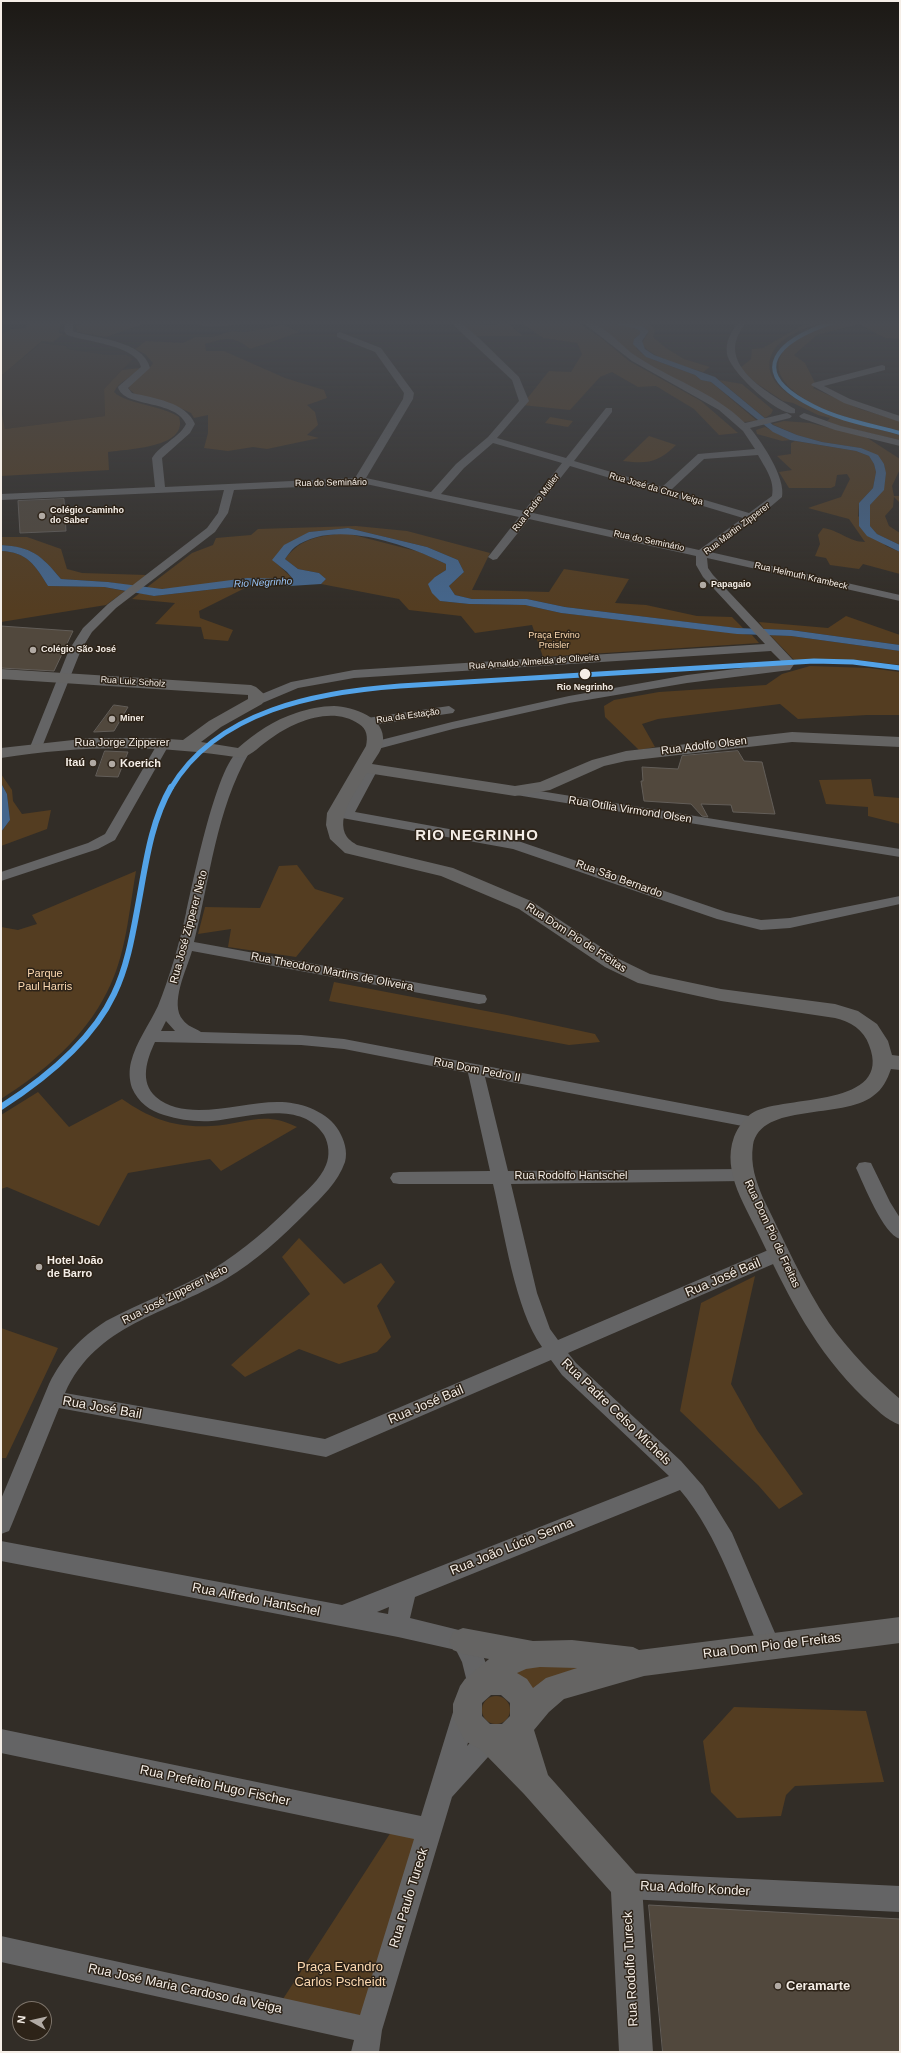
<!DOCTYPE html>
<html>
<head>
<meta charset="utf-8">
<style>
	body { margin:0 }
	#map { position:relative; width:901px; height:2053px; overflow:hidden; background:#322d27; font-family:Helvetica,sans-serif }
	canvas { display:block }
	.frame { position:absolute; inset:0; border:2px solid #f5eee7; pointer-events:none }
	.north { position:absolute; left:12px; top:2001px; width:40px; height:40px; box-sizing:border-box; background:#2d2318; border:1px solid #7d746b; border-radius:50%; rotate:278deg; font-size:11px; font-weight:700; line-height:16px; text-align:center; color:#f5eee7 }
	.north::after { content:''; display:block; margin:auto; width:14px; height:18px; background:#b1aaa4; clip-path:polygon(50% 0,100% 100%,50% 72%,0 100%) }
</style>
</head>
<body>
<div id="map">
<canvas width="901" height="2053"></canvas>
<div class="frame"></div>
<div class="north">N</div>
</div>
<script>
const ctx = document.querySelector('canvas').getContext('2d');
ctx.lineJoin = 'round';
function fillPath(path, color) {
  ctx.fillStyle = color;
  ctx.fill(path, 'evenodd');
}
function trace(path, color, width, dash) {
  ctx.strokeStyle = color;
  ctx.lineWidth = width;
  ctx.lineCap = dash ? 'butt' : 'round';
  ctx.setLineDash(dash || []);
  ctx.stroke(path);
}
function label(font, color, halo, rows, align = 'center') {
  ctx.font = font + ' Helvetica,sans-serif';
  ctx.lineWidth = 3;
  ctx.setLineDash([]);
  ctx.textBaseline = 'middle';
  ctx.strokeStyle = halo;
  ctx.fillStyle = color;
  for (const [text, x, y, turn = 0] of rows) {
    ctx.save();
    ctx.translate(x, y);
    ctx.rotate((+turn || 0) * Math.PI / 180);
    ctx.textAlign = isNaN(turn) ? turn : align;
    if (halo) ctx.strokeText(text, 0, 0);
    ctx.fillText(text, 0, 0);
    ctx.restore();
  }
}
fillPath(new Path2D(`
	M41 343 66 346 67 349 107 355H127L133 359 104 389 105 416 5 429 1 398V376Z`), '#3f3122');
fillPath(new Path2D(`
	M29 322H61L59 333 63 334 53 342 42 341 1 376V334L11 329 26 328Z
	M88 322H149L106 337 77 332 76 326Z
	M198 322H244L243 324 211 327 199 325Z
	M497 322H506L523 336H471L456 324 497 325Z
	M520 322H577L600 337 629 361 701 401 738 433 719 435 694 409 656 386 638 387 612 372 600 377 570 410 522 405 549 371 571 372 582 354 577 343 543 338Z
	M589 322C601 322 632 325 640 331V334L634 339 637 349 646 357 695 375 701 380 711 382 757 421 743 422 642 361Z
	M622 322H645L655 329 653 337 666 348 684 359 710 367 703 372C687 367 651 358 642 344L649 331 642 326Z
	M817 322H826C807 327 779 336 771 356 754 403 872 427 900 435V440L842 427 827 421 830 418 818 415 793 403 783 401 756 383 740 368 751 359 752 349 763 348 799 327Z
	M842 322H900V339L885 338 859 324 817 335 794 355 805 363 816 385 813 388 860 409 900 421V431C872 423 840 418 815 405 746 368 786 334 842 322Z
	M283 325 300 332 250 349C233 335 225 338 205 344L206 351H224L285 378 324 390 327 398 307 405 315 412 318 425 307 435 319 438 267 449 253 447 228 451 204 448 208 433V415L194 418 191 413 178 407 135 394 129 389C130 379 148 373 153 363L145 354 135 349 146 341 183 343 195 337H212L232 331 245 332Z
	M140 368C133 378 119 380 114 392 126 404 161 405 179 417 189 448 127 449 108 452L109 470 1 476V409L5 429 105 416 104 389 122 370Z
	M719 380 742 384 773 410 771 414 765 418Z
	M550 417 573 421 568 427 545 423Z
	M784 421 810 423 866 437 900 459V469L892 486 894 496H900V503L894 497 893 507 885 516 889 526 900 533V545L877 534 870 526V505C883 490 888 484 884 464L861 448 822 442 797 435 772 424Z
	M765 427 790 440 782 441 757 434 756 430Z
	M649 436 676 445C658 463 647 464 623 461Z
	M795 441 856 451 869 456 874 464 876 472 873 488 859 503 858 516 886 546 900 552V574L863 564 859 569 830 565 826 558 815 556 820 544 818 535 823 528C839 530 849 542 865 542L849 519 808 508 841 497 850 479 847 474 837 475 835 486 831 488H789L779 472 792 470 777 456 791 454V443Z
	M356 526 407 531 490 553 472 590 549 592 564 569 629 579 615 603 646 605 697 616 732 617 744 629 565 607 527 599H472L455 595 449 586 464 572 458 560 427 547 348 528 309 532 273 560 293 579 162 589 146 588 192 553 213 545 216 538 251 535 258 529Z
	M346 533 420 552 446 564V570L435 577 440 601 469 604 525 605 561 613 752 635 759 643 543 657 532 625 475 633 461 616 409 610 399 599 321 584 326 579 319 573 298 569 285 559C302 537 320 536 346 533Z
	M1 537H27L61 549 67 569 82 573 146 575 132 586 108 582 61 579C42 556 32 547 1 545Z
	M1 551C27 552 35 565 48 586L104 587 125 591 106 605 1 622Z
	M251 585 199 611 200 618 233 630 228 641 204 639 201 627 155 624 175 603 132 599 140 593 154 596Z
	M846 616 900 635V645L791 630 764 629 759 622 828 628Z
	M770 635 791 636 900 651V665L857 660H794Z
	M810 666 869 668 900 672V715H867L798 719 780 704 658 719 642 724 655 747 639 750 605 717 604 706 614 700 659 692 766 685 782 674Z
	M1 774 12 790 13 801 22 814 51 810 47 829 1 846V832L10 820 7 794 1 783Z
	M871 779 874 796 900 798V824L868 816V807L826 804 819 780Z
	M297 865 315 889 344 898 296 957 228 947 231 929 198 934 205 907 260 908 279 866Z
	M136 871C129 911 126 956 107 992 84 1038 44 1072 1 1099V927L18 930 37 924 32 915Z
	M334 982 507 1015 595 1034 600 1042 569 1045 329 1001Z
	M38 1092 69 1127 122 1099C151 1119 175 1128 211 1126 245 1124 264 1110 297 1127L221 1171 210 1159 128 1173 99 1226 7 1187 1 1189V1115Z
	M299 1238 344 1284 381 1263 395 1282 377 1306 391 1337 377 1352 339 1364 299 1349 245 1377 231 1365 310 1294 282 1257Z
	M755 1276 731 1384 757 1430 803 1494 779 1509 758 1485 680 1411 701 1303Z
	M1 1328 58 1348 6 1458H1Z
	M548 1665 603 1669 533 1693 514 1670Z
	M482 1710a14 14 0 1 1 28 0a14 14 0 1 1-28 0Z
	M734 1707 866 1711 884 1782 795 1786 786 1795 781 1816 737 1818 711 1792 703 1741Z
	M391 1832 417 1838 363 2016 283 1999Z`), '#543d21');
fillPath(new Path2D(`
	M610 322 633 324 642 326 649 331 642 341 645 349 654 355 715 377 773 425 797 435 822 442 861 448 878 455 884 464 886 473 884 490 870 505V526L877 534 900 545V552L867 536 859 526V503L873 488 876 472 874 464 869 456 856 451 790 440 773 432 711 382 701 380 695 375 646 357 633 344 634 339 640 334V331C634 326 620 327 610 322Z
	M348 528 427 547 458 560 464 572 449 586 455 595 472 599H527L565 607 737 628 791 630 900 645V651L791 636 737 634 561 613 525 605 469 604 440 601 432 593 428 584 435 577 446 570V564C407 545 335 518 295 547 291 550 288 555 285 559L298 569 319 573 326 579 321 584 290 586 251 585 154 596 104 587 48 586C35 565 27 552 1 551V545C32 547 41 555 61 579L108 582 162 589 247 578 293 579 287 572 272 560 284 545 309 532Z
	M1 783 7 794 10 820 1 832Z`), '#45668c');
const building = new Path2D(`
	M64 499 66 531 20 533 18 501Z
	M1 626 73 631 54 671 1 668Z
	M114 705 128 707 114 731 94 732Z
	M105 751 128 752 118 777 96 776Z
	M738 751 744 761 762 762 775 814 733 812 731 805 701 804 708 817 702 816 691 804 644 801 641 781H643L642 767 678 769 682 756Z
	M649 1905 900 1919V2052H663Z`);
fillPath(building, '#51483d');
trace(building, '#635e59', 1);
fillPath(new Path2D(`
	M65 322H73V331C96 339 143 340 150 368L128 388 132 393C153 398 186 402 195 424L190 433 162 458 165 487 355 478 403 399 404 393 375 352 337 337V333L340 332 381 348 414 393 413 399 366 478 431 492 456 464 488 437 519 401 512 380 450 322H460L480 339 519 377 529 401 497 438 566 458 606 408H612V412L574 461 662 487 698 454 755 449 743 431 719 410 632 361 582 322C603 322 617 342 633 354 669 379 713 391 745 423L787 413 792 416 790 418 750 428C762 442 786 478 782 497L756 519 710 552 900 595V601L707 558 708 568 713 575 793 660 795 663 790 670 687 683 569 703 453 729 374 750 368 746 369 743 452 722 569 696 687 675 783 663 771 651 354 678 298 688 260 704H252L250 701 252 698 291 682 354 670 765 644 703 577 696 565V556L529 519 497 559 493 560 488 557 519 517 366 484 234 490 228 513 215 532 116 608 92 632 81 650 42 747 41 750H31L30 747 69 650 83 628 108 604 207 528 218 513 224 490 1 500V494L155 487 152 458C161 444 179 438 186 424 175 399 123 408 118 387L120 385 141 367C136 345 86 342 67 335L64 331ZM493 443 562 463 524 511 441 494 464 468ZM758 455C765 468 775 480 772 496L749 513 671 490 704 459ZM570 466 743 518 699 550 533 513Z
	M738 322H746C742 328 738 334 736 341 728 372 774 396 795 409V413C779 417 730 372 727 354 725 341 731 333 738 322Z
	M882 365 885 366V370L824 386 850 399 900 416V422L844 403 811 385 813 383Z
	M804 413 841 426 900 440V446L835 430 801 418 799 416Z
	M449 706 455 710 453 713 367 726 361 722 367 718Z
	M164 739 170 743 115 840 98 849 1 881V872L88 843 105 834 158 743Z
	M242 749 249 753C216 810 210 879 194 942L479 994 485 995 487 999 485 1003 479 1004 192 951C187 969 169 1004 183 1020 187 1026 195 1028 201 1032L301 1035 344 1039 759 1118 762 1122 759 1126 753 1128 485 1077 508 1171 744 1169 750 1170 753 1175 750 1180 744 1181 511 1184 537 1293 550 1329 558 1340 773 1248 780 1246 787 1248 789 1253 787 1258 568 1353 576 1363 681 1461 703 1486 732 1533 781 1647 778 1655 770 1658 762 1655C738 1600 719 1536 680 1490L415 1597 410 1618 471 1633C481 1650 495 1674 486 1694L478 1697 470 1694 462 1662 456 1650 398 1637 1 1561V1541L342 1605 669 1476 562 1375 551 1360 326 1457 59 1408 12 1524 9 1531 1 1534V1499L49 1384C63 1356 80 1338 106 1321 141 1302 179 1289 213 1269 244 1250 270 1227 295 1202 306 1191 320 1180 326 1165 330 1156 329 1144 324 1135 301 1099 246 1118 212 1121 196 1122 180 1120 164 1115 150 1111 138 1102 132 1088 129 1079 129 1070 131 1062 136 1042 149 1025 158 1006 170 976 179 945 186 913 192 887 218 755 242 749ZM166 1021 175 1031H161ZM155 1042 301 1045 344 1049 468 1073 490 1171 399 1172 393 1173 390 1178 393 1183 399 1184H493C504 1230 515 1310 542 1347L325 1439 65 1393C96 1324 167 1314 226 1279 256 1261 282 1237 307 1212 322 1197 338 1182 345 1162 348 1151 344 1140 339 1131 328 1112 303 1103 282 1102 245 1100 188 1124 156 1097 139 1082 147 1059 155 1042ZM389 1607 388 1614 377 1612Z
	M371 765 378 769 355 812 521 842 726 912 761 920 790 918 900 896V904L790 928 761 930 717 919 513 849 331 816 329 813 331 810H343L364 769Z
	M515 787 900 849V857L510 794 508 791 510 788Z
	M865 1162 871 1163 890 1202 900 1218V1239C883 1234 864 1185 856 1168L859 1163Z
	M466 1698 474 1701 478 1709 467 1746 482 1730 490 1726 498 1730 502 1738 498 1746 452 1797 382 2030 379 2052H351L354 2040 1 1962V1936L360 2015 414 1839 1 1753V1729L421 1816 454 1709 458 1701Z
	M626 1873 900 1886V1912L626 1899 617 1895 613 1886 617 1877Z`), '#646465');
fillPath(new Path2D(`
	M1 669 251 685 256 687 264 694V701L262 704 221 727 201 742 238 748C255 733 274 720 296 713 308 709 321 706 334 706 353 707 386 717 383 742 382 750 376 757 372 764L515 786 540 782 592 760 626 751 792 732 900 737V747L792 742 626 761 604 766 550 790 515 796 367 773C358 789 334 817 347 837 349 840 354 843 357 845L453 868 531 901 619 959 650 974 721 989 835 1004 858 1011 877 1024 888 1041 892 1055 900 1056V1070L891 1069C887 1080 883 1089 873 1096 842 1120 761 1102 753 1145 750 1165 756 1181 763 1198 784 1240 803 1284 829 1323 849 1351 874 1377 900 1399V1425C886 1420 875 1408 864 1398 815 1350 790 1300 761 1239 747 1208 721 1173 734 1137 738 1127 745 1117 754 1112 785 1095 894 1108 869 1045 864 1030 850 1021 835 1018L721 1001 638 983 605 967 519 909 441 876 345 853 330 839 326 825 327 813 366 746C368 737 367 729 359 724 332 705 293 722 270 739 261 745 252 755 242 758 161 745 82 745 1 758V748L91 738H152L183 740 209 721 248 699V695L1 679Z
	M900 1617V1643L644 1676 564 1699 549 1712 534 1730 548 1775 637 1875 642 1886 653 2052H619L611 1892 524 1794 481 1750 465 1741 453 1718V1704L460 1686 465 1679 489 1659 463 1654 453 1650 449 1641 453 1632 463 1628 533 1641 572 1640 633 1647 639 1650ZM540 1667 577 1668 546 1678 533 1688 527 1679 517 1673 526 1669ZM491 1695H501L510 1703V1716L502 1724H490L482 1716V1703Z`), '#656463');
trace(new Path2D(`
	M833 322C779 340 743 371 813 406 840 420 871 425 900 433`), '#53a3e8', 4);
trace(new Path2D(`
	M171 788C217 710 318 692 400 686L814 661 853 662 900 668`), '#53a3e8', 5);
trace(new Path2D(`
	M1 1107C43 1080 92 1041 114 994 128 965 133 932 139 900 146 862 151 822 171 787`), '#53a3e8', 6);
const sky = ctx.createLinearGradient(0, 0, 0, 610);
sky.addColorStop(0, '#1c1915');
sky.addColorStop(0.53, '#494c52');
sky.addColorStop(1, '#494c5200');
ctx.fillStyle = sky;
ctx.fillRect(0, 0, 901, 610);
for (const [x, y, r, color] of [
	[42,516,4,"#b1aaa4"],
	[703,585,4,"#b1aaa4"],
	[33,650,4,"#b1aaa4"],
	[585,674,6,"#f5eee7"],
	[112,719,4,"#b1aaa4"],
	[93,763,4,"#b1aaa4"],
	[112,764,4,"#b1aaa4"],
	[39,1267,4,"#b1aaa4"],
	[778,1986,4,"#b1aaa4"]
]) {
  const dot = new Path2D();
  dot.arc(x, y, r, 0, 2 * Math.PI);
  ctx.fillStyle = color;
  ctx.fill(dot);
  trace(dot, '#2d2318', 1.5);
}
label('9px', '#f5eee7', '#2d2318', [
	["Rua do Seminário",331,483,-1],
	["Rua José da Cruz Veiga",656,489,16],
	["Rua Padre Müller",536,503,-52],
	["Rua Martin Zipperer",737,529,-37],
	["Rua do Seminário",649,541,12],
	["Rua Helmuth Krambeck",801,576,13],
	["Rua Arnaldo Almeida de Oliveira",534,662,-4],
	["Rua Luiz Scholz",133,682,4],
	["Rua da Estação",408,716,-8]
]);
label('bold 9px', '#f5eee7', '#2d2318', [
	["Colégio Caminho",50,511],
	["do Saber",50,521],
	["Papagaio",711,585],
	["Colégio São José",41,650],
	["Miner",120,719]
], 'left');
label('9px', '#fcd9b1', '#2d2318', [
	["Praça Ervino",554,636],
	["Preisler",554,646]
]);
label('bold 9px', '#f5eee7', '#2d2318', [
	["Rio Negrinho",585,688]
]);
label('italic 10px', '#98c4f8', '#2d2318', [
	["Rio Negrinho",263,583,-3]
]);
label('11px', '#f5eee7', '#2d2318', [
	["Rua Jorge Zipperer",122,743],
	["Rua Adolfo Olsen",704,746,-7],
	["Rua Otília Virmond Olsen",630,810,9],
	["Rua São Bernardo",619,879,20],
	["Rua José Zipperer Neto",189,927,-75],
	["Rua Dom Pio de Freitas",576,938,33],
	["Rua Theodoro Martins de Oliveira",332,972,11],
	["Rua Dom Pedro II",477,1070,11],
	["Rua Rodolfo Hantschel",571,1176],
	["Rua Dom Pio de Freitas",772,1234,65],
	["Rua José Zipperer Neto",175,1295,-27]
]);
label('bold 11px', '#f5eee7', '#2d2318', [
	["Itaú",85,763,"right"],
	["Koerich",120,764],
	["Hotel João",47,1261],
	["de Barro",47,1274]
], 'left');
label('11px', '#fcd9b1', '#2d2318', [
	["Parque",45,974],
	["Paul Harris",45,987]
]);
label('13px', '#f5eee7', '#2d2318', [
	["Rua José Bail",723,1278,-23],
	["Rua José Bail",426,1405,-23],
	["Rua José Bail",102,1408,10],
	["Rua Padre Celso Michels",616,1412,44],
	["Rua João Lúcio Senna",512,1547,-22],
	["Rua Alfredo Hantschel",256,1600,11],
	["Rua Dom Pio de Freitas",772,1646,-7],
	["Rua Prefeito Hugo Fischer",215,1786,12],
	["Rua Adolfo Konder",695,1889,3],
	["Rua Paulo Tureck",409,1898,-73],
	["Rua Rodolfo Tureck",631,1969,-93],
	["Rua José Maria Cardoso da Veiga",185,1989,12]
]);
label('13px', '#fcd9b1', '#2d2318', [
	["Praça Evandro",340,1967],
	["Carlos Pscheidt",340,1982]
]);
label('bold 13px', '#f5eee7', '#2d2318', [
	["Ceramarte",786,1986]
], 'left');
ctx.letterSpacing = '1px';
label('bold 15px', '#f5eee7', '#2d2318', [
	["RIO NEGRINHO",477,836]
]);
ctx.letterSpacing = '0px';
</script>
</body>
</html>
